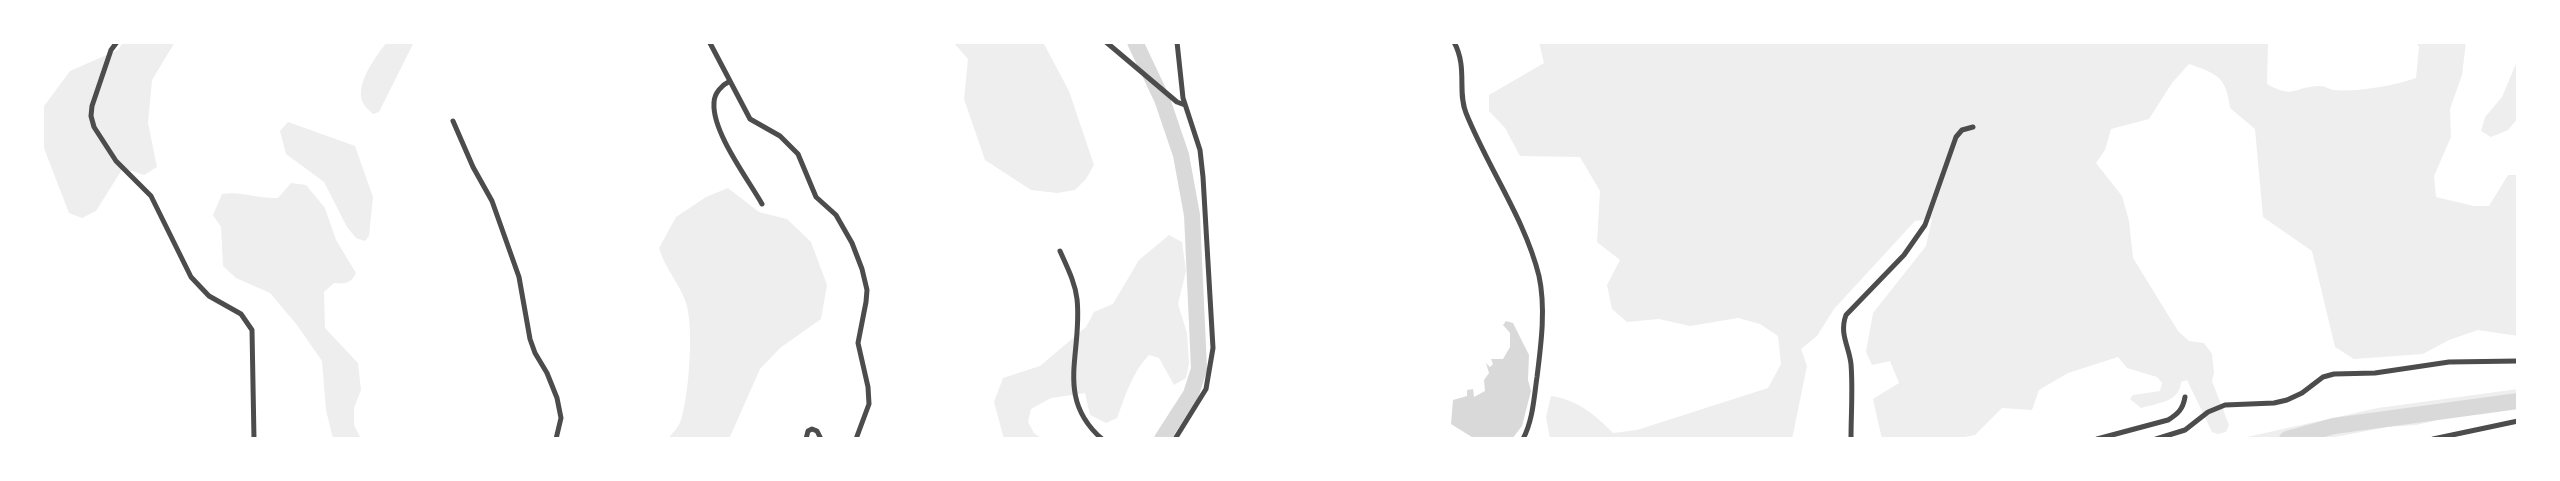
<!DOCTYPE html>
<html>
<head>
<meta charset="utf-8">
<style>
	body { margin:0 }
	#map { position:relative; width:2560px; height:481px; overflow:hidden; background:#fff; font-family:"Times New Roman",serif }
	canvas { display:block }
	.frame { position:absolute; inset:0; border:44px solid #fff; pointer-events:none }
</style>
</head>
<body>
<div id="map">
<canvas width="2560" height="481"></canvas>
<div class="frame"></div>
</div>
<script>
const ctx = document.querySelector('canvas').getContext('2d');
ctx.lineJoin = 'round';
function fillPath(path, color) {
  ctx.fillStyle = color;
  ctx.fill(path, 'evenodd');
}
function trace(path, color, width, dash) {
  ctx.strokeStyle = color;
  ctx.lineWidth = width;
  ctx.lineCap = dash ? 'butt' : 'round';
  ctx.setLineDash(dash || []);
  ctx.stroke(path);
}
fillPath(new Path2D(`
	M123 42H175L152 80 148 123 157 167 144 175 123 168 96 211 82 218 69 213 42 143V109L70 71 118 50Z
	M387 42H414L379 112 373 114C370 111 365 107 363 103 354 85 376 56 387 42Z
	M953 42H1043L1069 91 1094 165 1086 179 1075 190 1057 193 1031 190 985 160 964 99 968 59Z
	M1539 42H2268L2267 84C2295 100 2294 86 2320 86 2325 86 2329 89 2333 90 2357 92 2394 86 2416 78L2419 47 2416 42H2466L2462 75 2450 109 2451 137 2434 176 2436 197 2474 206H2489L2508 175H2518V336L2478 330 2449 340 2423 354 2354 359 2335 347 2312 251 2263 217 2255 129 2230 108C2226 76 2217 74 2189 64L2172 83 2149 119 2111 129 2105 150 2096 163 2122 196 2129 221 2133 258 2178 331 2189 341 2204 343 2212 354 2214 373 2212 381 2229 425 2226 432 2218 434 2212 432 2187 380 2181 382C2180 402 2158 403 2141 408L2130 399 2133 395 2160 391 2162 383 2157 377 2127 368 2118 357 2068 373 2039 390 2032 410 2002 408 1975 435 1955 439H1882L1873 399 1899 383 1890 361 1872 365 1866 352 1873 313 1926 246 1932 219 1915 221 1834 309 1817 336 1801 349 1807 366 1792 439H1550L1546 417 1551 396C1578 400 1594 414 1613 433L1637 430 1768 388 1781 364 1778 336 1760 324 1738 318 1690 326 1659 319 1627 322 1612 309 1607 285 1620 260 1597 242 1600 191 1580 157 1520 156 1505 128 1489 111V95L1544 63Z
	M2518 59V118L2508 130 2491 137 2481 131 2485 117 2502 97Z
	M288 122 355 146 373 197 369 236 365 241 356 238 347 227 324 182 286 154 280 131Z
	M291 183 306 185 325 208 336 240 356 273C351 284 345 284 334 283L324 292 325 328 358 363 361 390 354 408V425L361 439H333L326 410 322 361 297 325 270 293 236 278 223 266 221 227 213 215 222 194C244 191 256 199 278 198Z
	M728 188 759 212 787 219 811 242 827 285 821 319 780 348 760 369 729 439H668C672 433 679 427 681 420 689 395 694 327 686 303 680 284 665 269 659 248L676 217 706 197Z
	M1169 235 1182 242 1186 271 1178 304 1187 333 1189 363 1186 378 1174 385 1159 358 1149 355C1133 371 1125 396 1117 418L1106 423 1090 415 1085 393 1051 398 1031 409 1028 422 1034 433 1042 439H1004L994 402 1003 378 1040 366 1086 327 1094 312 1113 304 1139 260Z
	M2518 389V408L2451 417 2416 425 2388 427 2324 439H2238L2378 408Z`), '#eee');
fillPath(new Path2D(`
	M1506 321 1513 323 1529 355 1528 380 1531 391 1522 426 1512 439H1475L1451 424 1453 400 1467 396V390L1473 389 1474 397 1485 391 1484 380 1489 373 1486 363 1490 367 1493 364 1491 359H1503L1510 347V333L1503 325Z`), '#d9d9d9');
trace(new Path2D(`
	M1135 42 1162 99 1181 155 1192 215 1199 369 1191 394 1162 439
	M2287 439 2334 426 2518 401`), '#d9d9d9', 16);
trace(new Path2D(`
	M117 42 111 50 92 106 91 116 94 127 116 161 151 196 191 277 209 296 241 314 252 330 254 439
	M1106 42 1177 102 1185 105
	M1454 42C1468 68 1457 91 1466 113 1488 168 1525 219 1539 276 1546 308 1541 345 1537 377 1534 397 1533 420 1523 439
	M710 43 750 119 780 136 798 154 816 197 836 215 852 243 862 269 867 290 866 302 858 343 868 387 869 404 856 439
	M730 81C722 85 714 93 714 103 712 132 748 179 762 204
	M453 121 473 167 492 201 519 277 530 339 535 353 547 373 557 398 561 418 556 439
	M1060 251C1067 267 1075 282 1077 299 1083 353 1054 397 1102 439
	M806 439 808 431 812 429 817 431 821 439
	M1175 439 1206 389 1213 348 1203 177 1200 150 1183 98 1177 42
	M1851 439C1851 414 1853 389 1851 364 1849 346 1839 334 1846 315L1904 255 1925 225 1956 137 1962 130 1973 127
	M2097 439 2168 420C2178 414 2183 409 2185 397
	M2156 439 2185 430 2208 412 2225 405 2274 403 2287 400 2302 393 2323 377 2334 374 2375 373 2449 362 2518 361
	M2433 439 2518 421`), '#4c4c4c', 5);
</script>
</body>
</html>
